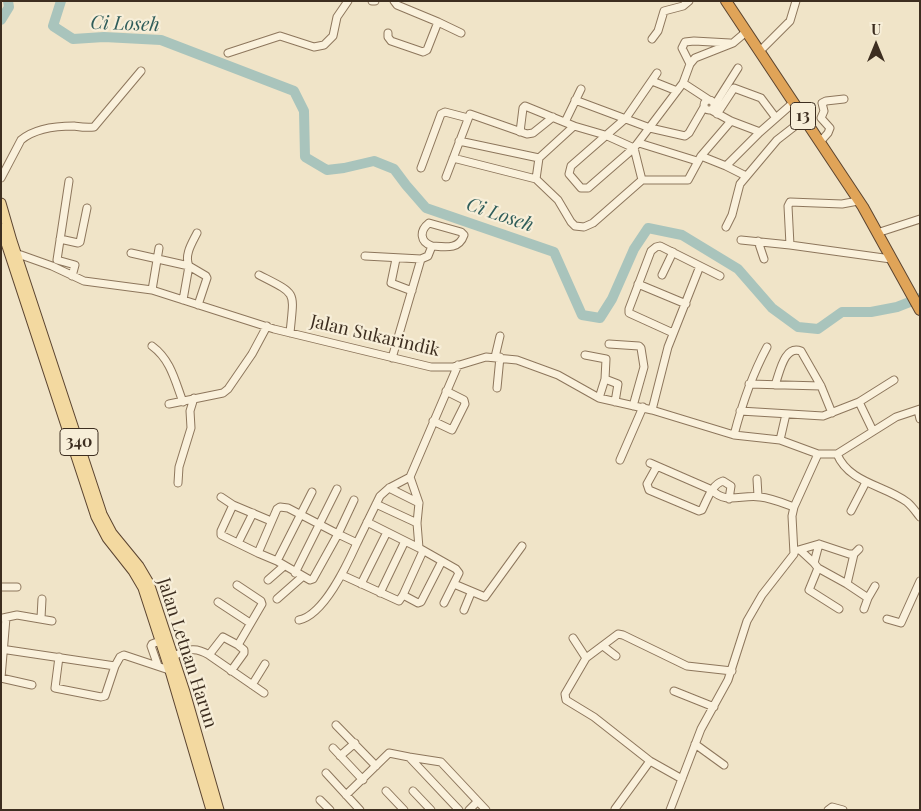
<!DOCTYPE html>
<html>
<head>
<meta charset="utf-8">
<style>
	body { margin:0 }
	#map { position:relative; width:921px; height:811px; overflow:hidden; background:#f0e4c8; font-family:"Playfair Display",serif }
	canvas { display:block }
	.frame { position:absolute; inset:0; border:2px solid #3d2e20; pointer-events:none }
	.north { position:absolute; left:851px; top:20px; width:50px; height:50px; -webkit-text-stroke:4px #f7eed8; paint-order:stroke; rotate:0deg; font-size:14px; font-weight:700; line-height:20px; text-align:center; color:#3d2e20 }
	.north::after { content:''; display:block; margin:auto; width:18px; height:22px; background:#3d2e20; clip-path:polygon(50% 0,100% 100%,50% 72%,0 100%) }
</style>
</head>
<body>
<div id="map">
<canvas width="921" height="811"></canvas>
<div class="frame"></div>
<div class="north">U</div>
</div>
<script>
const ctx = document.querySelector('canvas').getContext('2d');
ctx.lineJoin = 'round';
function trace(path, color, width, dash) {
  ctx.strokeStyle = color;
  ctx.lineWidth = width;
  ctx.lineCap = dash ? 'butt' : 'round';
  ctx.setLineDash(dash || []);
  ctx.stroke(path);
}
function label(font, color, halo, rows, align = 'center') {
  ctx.font = font + ' "Playfair Display",serif';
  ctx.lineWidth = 4.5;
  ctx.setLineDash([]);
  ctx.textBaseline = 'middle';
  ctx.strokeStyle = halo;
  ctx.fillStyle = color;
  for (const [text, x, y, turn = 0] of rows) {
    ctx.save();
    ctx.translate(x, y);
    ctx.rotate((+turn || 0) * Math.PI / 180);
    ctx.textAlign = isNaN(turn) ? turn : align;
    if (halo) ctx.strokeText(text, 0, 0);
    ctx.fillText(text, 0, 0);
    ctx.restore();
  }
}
trace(new Path2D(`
	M61 1 53 26 73 39 104 37 161 40 294 91 304 111 305 157 327 170 344 168 374 161 394 169 406 185 426 208 554 252 582 315 600 318 612 299 634 249 648 228 682 235 738 269 772 308 798 327 818 329 842 312H871L897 307 920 298
	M1 20 9 7 8 1`), '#a9c4bc', 10);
const minor = new Path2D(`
	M372 1H375
	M438 22 461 33
	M388 33V37L391 41 423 52 427 50 438 22 397 5 394 1
	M652 39 658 31 664 11 683 6 689 1
	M759 52 790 21 796 1
	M228 53 280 36 314 47 324 45 333 36 337 17 348 1
	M690 64 682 48 685 42 694 41 730 43
	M657 73 626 118 571 166 569 174 581 188H588L634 148 683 83 690 64 695 58 733 43 746 32
	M652 81 677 91
	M683 83 709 100
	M704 105a5 5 0 1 1 10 0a5 5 0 1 1-10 0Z
	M575 100 650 128 685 136 689 133 704 107
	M714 106 738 68
	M711 110 731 121 760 132
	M717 114 734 88 761 98 776 118
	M565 122 581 89
	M520 132 523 108 525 106 574 126
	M459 141 539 158
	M820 142 828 133 830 128 821 118 824 111 822 103 826 101 844 99
	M639 143 697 161
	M701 156 726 166 760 132 793 103
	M453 158 536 179 558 200 571 222 575 226 584 227 593 223 642 180H688L701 156 731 121
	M726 166 746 176
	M421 168 441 114 445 112 468 118
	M446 177 470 114 527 134 533 133 553 117
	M1 178 21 140C34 129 57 126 74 126 81 127 87 128 94 127L141 71
	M536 179 539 158 574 126 605 135 634 148 642 180
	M69 181 57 260 75 265 72 276
	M726 227 732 215 740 184 777 140 804 119
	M877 233 920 219
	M60 239 78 243 80 242 87 208
	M741 240 790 245 891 259
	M758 241 764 259
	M790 245 788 206 790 202 842 204 858 201
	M131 253 189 266 206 276 207 278 198 305
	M14 254 21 255 52 266 84 281 152 290 274 329 431 367H453L486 357 517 360 558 375 599 398 652 410 734 435 780 440 818 454
	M365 256 421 259 392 358
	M396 259 391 283 412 291
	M421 259 428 256 432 246C445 247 459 250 464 235L461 232 429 223C419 231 420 242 432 246
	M259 275C298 295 294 290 290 333
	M662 275 673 252
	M638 284 686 304
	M152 290 159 248
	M183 300 189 266C184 255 192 243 197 233
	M673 333 629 313V309L651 251 656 247 660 246 720 276
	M609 344 639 346 641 348 644 367 633 406
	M152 346C171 360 175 381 183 402
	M585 355 606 359 605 379 599 398
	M495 357 500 336
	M605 379 618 384 615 402
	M749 384 821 386
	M775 385C780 372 784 345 801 351L821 386 832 413
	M497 388 500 357
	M859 402 873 431
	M169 404 223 393 228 389 252 354 267 326
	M652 410 668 347 700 266
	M918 410 920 419
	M740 411 823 416 859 402 894 380
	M433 421 452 430 465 404 464 400 446 391
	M734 435C742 404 752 375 767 347
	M780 440 786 414
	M837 454C849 483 884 485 907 502 912 506 916 512 920 517
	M620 460 643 407
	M650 463 712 490C726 505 742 494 760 497 771 498 783 503 794 507
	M657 466 647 484 649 490 699 511 702 510C707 500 712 484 723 481L731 486 729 499
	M410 477 419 503 417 523 419 548 456 569 459 573 444 603
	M757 479 758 496
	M178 483 179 467 191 428 190 411 194 398
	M389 488 419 503
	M312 492 277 561 310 580 313 579 338 534 357 543 380 496 389 488 410 477 458 365
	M221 497 233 505
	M376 504 417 523
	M851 511 866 482
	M367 522 419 548
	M238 543 253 513
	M819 544 814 563 818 568 809 590 839 609
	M800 550 814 563
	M795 551 819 544 849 554H854L859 549
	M258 553 221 535V531L233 505 271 521
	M277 561 258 553 277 509 280 507 288 508 338 534 354 500
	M818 568 847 584 854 554
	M295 573 337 489
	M342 575 399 601 403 595 423 551
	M268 580 284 566
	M361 584 387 532
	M454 584 485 597 522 546
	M847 584 868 598 875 586
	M1 587H17
	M380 593 405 541
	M403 595 418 603 421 602 442 561
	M277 599 302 577
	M218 602 250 623
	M864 609 868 598
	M464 610 471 593
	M3 618 17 615 52 621
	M41 618 42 599
	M887 619 901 623 920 581
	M299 620C324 615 347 565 357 543
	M573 638 586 658
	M603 646 616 656
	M1 649 115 666 120 657 124 655 172 671
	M209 655 264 693
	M173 656C188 650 194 646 209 655L223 637 238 645 262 604 261 601 237 585
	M59 657 55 688 101 697 105 696 115 666
	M158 666 151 646 152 644 160 641
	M231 671 244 653V650L238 645
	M1 678 6 618
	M1 678 32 685
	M252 685 265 664
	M674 691 714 707
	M336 725 376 766
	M695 744 724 765
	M333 748 363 780
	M340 756 355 743
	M326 773 360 810
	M682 779 650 761 594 717 566 700 565 694 586 658 618 634 623 635 687 666 732 671
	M386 791 404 810
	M413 791 431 810
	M346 795 389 753 409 757
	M320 800 330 810
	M615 809 650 761
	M459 810 409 757 441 762 486 810
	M469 810 477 802
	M670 810 701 729 728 680 747 621 762 595 794 554 792 516 794 507 818 454H837L896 417 920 409
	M828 810 832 807 843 810`);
const major = new Path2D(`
	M1 203 12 241 102 514 112 533 139 566 149 583 185 692 219 810
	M1 228 96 517 107 538 133 571 143 588 170 671 211 810`);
const highway = new Path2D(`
	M726 1 863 207 920 310`);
trace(minor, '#8d765c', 9);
trace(major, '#5b4430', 11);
trace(highway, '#5b4430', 12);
trace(minor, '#faf1dc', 7);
trace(major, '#f3d9a0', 9);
trace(highway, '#e0a458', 10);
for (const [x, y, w] of [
	[803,116,25],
	[79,442,38]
]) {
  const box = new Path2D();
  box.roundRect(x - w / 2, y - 13.5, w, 27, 4);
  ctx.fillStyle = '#f7eed8';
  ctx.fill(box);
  trace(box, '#3d2e20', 1);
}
label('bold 16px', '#3d2e20', null, [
	["13",803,116],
	["340",79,442]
]);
label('18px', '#3d2e20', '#f7eed8', [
	["Jalan Sukarindik",375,336,13],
	["Jalan Letnan Harun",187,653,72]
]);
label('italic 19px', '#2f5d5a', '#f7eed8', [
	["Ci Loseh",125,24,2],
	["Ci Loseh",500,215,19]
]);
</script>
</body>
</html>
